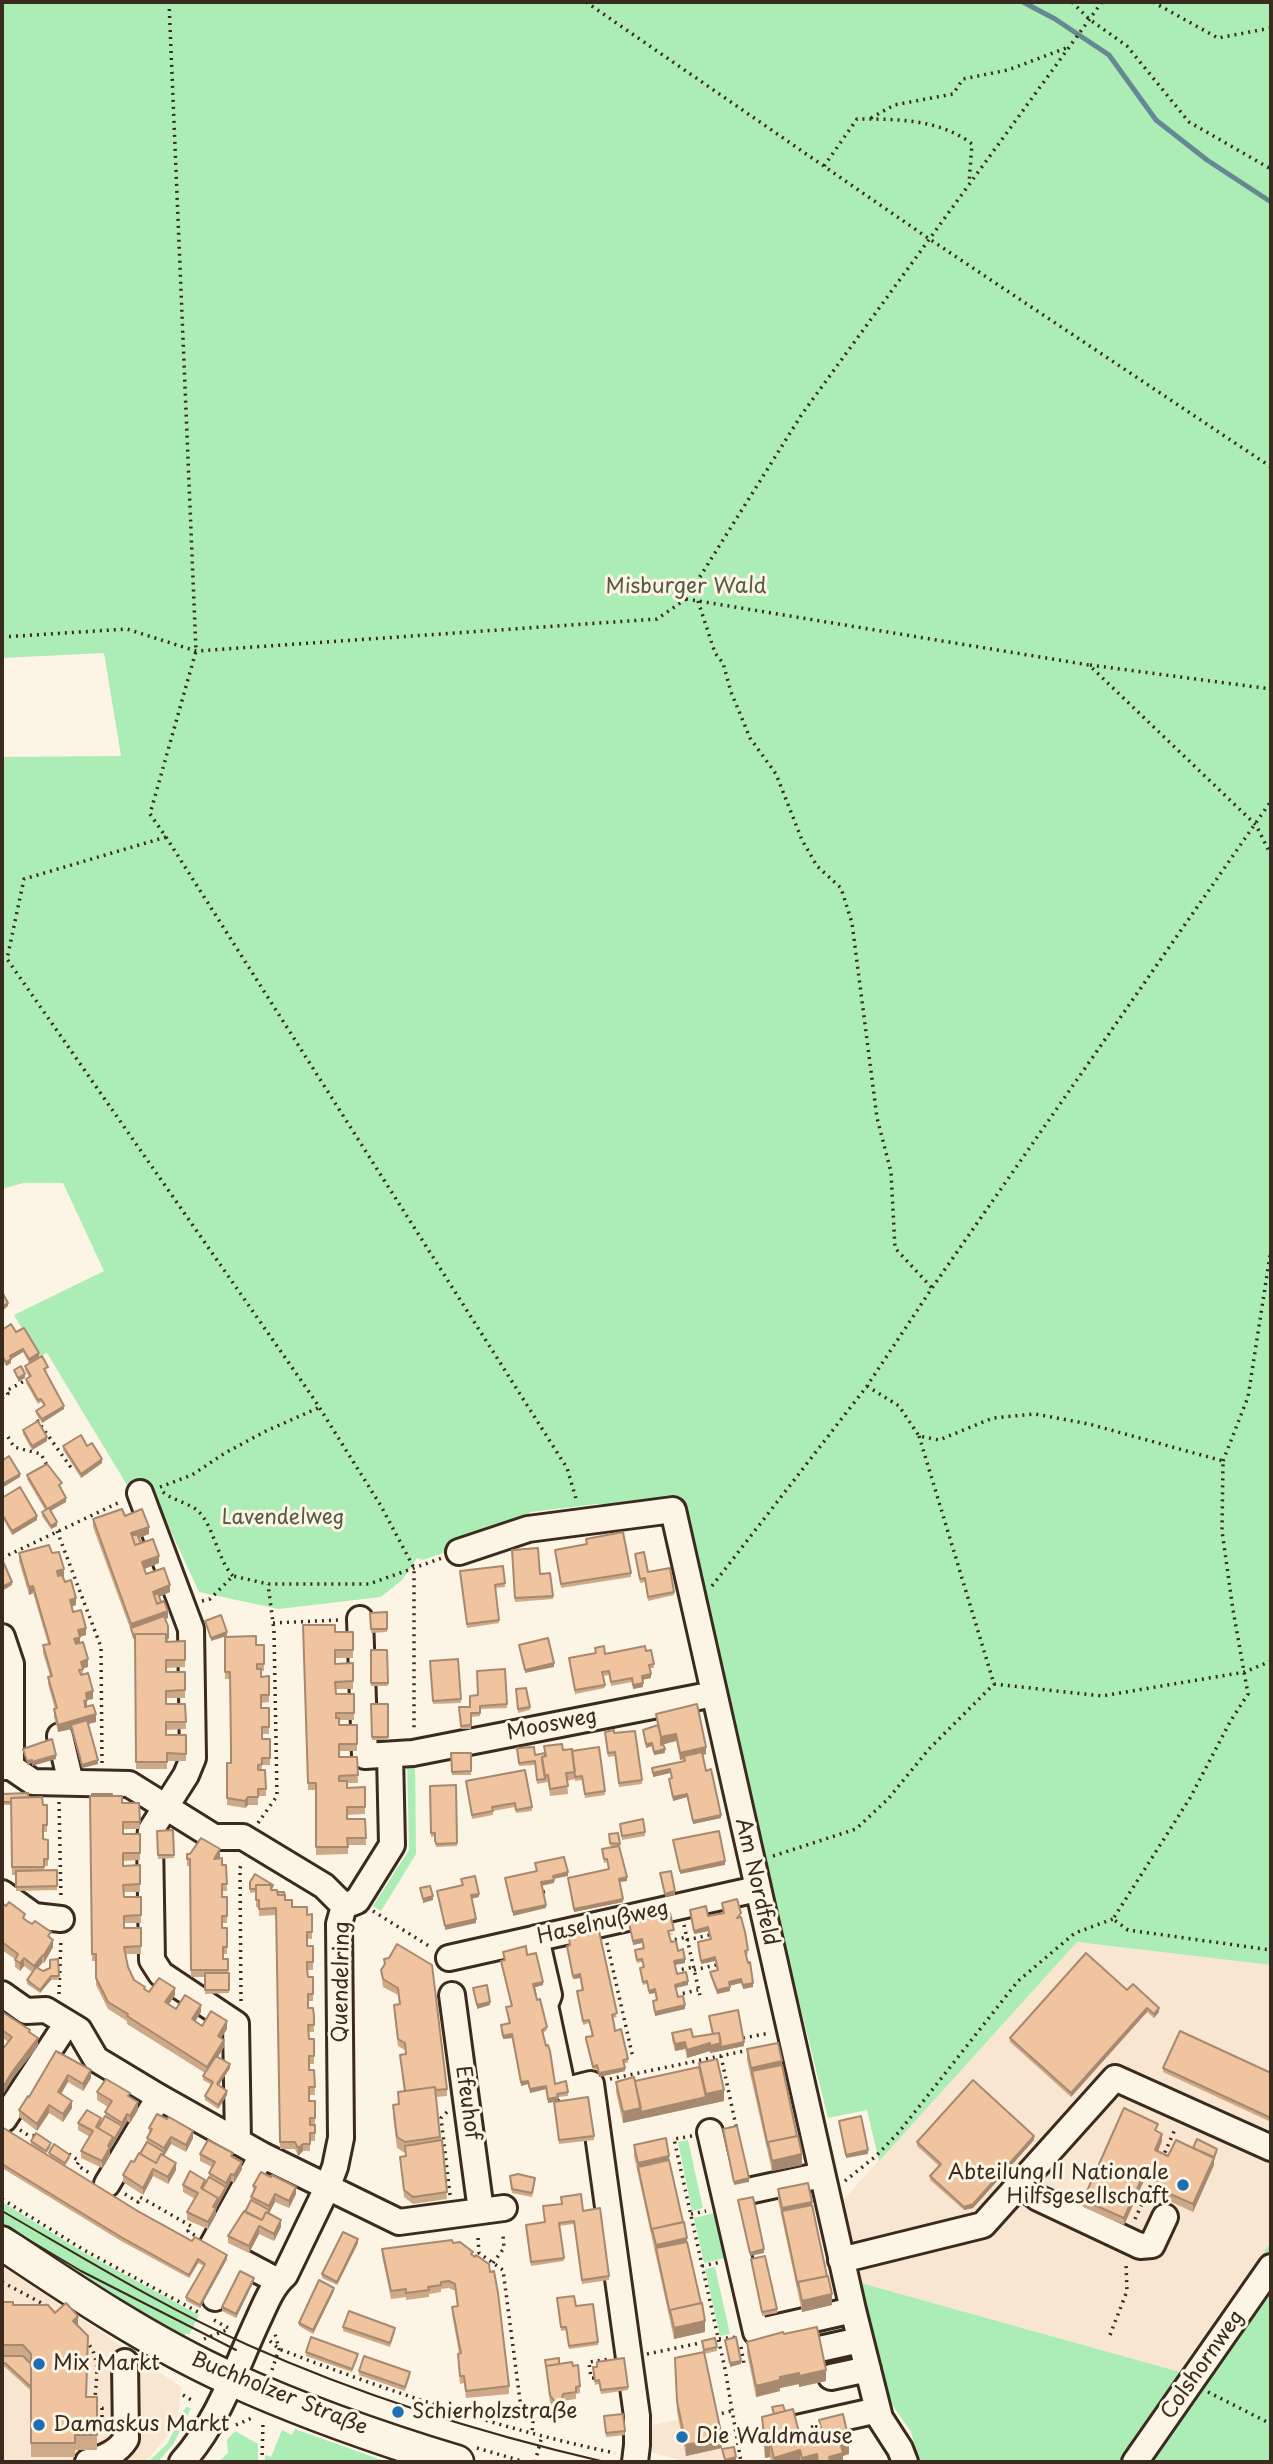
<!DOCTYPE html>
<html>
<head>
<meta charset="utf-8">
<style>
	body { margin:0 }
	#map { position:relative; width:1273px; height:2464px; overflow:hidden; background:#fcf5e5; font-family:"Playpen Sans",sans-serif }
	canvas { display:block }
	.frame { position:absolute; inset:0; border:4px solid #3b2a1e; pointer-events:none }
</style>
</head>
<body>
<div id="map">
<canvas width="1273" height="2464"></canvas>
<div class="frame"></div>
</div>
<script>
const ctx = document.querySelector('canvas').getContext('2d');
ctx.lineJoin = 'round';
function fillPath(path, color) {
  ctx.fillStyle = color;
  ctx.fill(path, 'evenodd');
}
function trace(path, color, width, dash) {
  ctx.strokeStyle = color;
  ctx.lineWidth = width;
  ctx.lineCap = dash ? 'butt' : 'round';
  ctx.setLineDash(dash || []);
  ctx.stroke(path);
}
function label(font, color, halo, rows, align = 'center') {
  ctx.font = font + ' "Playpen Sans",sans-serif';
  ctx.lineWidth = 6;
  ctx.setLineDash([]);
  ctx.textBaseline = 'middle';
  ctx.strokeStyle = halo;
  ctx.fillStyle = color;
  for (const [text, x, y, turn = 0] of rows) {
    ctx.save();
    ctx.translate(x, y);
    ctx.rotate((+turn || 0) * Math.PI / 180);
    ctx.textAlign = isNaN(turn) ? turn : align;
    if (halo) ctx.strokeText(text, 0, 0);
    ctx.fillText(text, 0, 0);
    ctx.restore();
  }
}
fillPath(new Path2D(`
	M1077 1942 1271 1965V2242L1180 2372 861 2283 843 2200Z
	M2 2264 181 2387 178 2415 170 2433 148 2459 141 2462H2Z
	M714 2412 724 2462H687L655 2453 646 2447 643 2427Z`), '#f8e6d0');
fillPath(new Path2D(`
	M2 2H1271V1965L1077 1942 879 2161 867 2110 828 2118 676 1505 597 1504 530 1512 525 1524 423 1560 417 1558 402 1580 381 1597 279 1609 199 1592 148 1482 130 1490 47 1353 39 1357 14 1315 104 1271 63 1183H23L2 1189V757L121 756 104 653 2 658Z
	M407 1761H415L416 1854 381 1911 373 1906 409 1850Z
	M688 2140 703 2208 692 2211 678 2142Z
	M2 2202 83 2252 199 2315 189 2335 186 2333 184 2338 2 2228Z
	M719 2212 729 2257 704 2263 694 2218Z
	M1271 2242V2462H919L911 2432 891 2403 861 2283 1180 2372Z
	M715 2267 730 2334 720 2336 705 2269Z
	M186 2407 191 2408 174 2443 158 2462H148L167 2444Z
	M295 2429 387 2462H265V2455L271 2457 282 2430 292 2435Z
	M235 2431 258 2444V2462H218L228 2453 227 2440Z`), '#acecb5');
trace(new Path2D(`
	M1023 2 1055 19 1109 55 1156 120 1207 160 1271 202`), '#658994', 5);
const minor = new Path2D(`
	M140 1493 191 1629 193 1758 186 1775 151 1830 150 1840 152 1960 161 1974 236 2024 238 2142
	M459 1552 528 1529 673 1510 853 2310 880 2418 900 2449 905 2462
	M360 1619 365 1756 413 1753 714 1694
	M2 1637 11 1664V1767
	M60 1736 71 1783
	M2 1767H11L33 1782 129 1784 214 1837H243L324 1886 344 1906
	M2 1893 34 1916 61 1919
	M344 1906 357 1901 392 1845 390 1755
	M536 1938 549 1995 545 2005 561 2081
	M449 1958 757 1889
	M2 1994 26 2011 46 2010 79 2030 96 2059 159 2097 262 2155 399 2222 504 2208
	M452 1995 481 2211
	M567 2090 591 2084 637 2416V2445L635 2462
	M4 2119 67 2023
	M710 2132 756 2332 853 2310
	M262 2155 212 2246 278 2281
	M107 2184 159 2097
	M1020 2184 1038 2198 1140 2246 1152 2245 1165 2217
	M725 2196 822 2175
	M841 2260 983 2225 1115 2078 1271 2148
	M215 2298 236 2259
	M824 2348 860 2340
	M831 2377 868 2369
	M797 2428 878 2410
	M88 2462C104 2458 117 2453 126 2439L125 2362
	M182 2462C219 2421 235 2369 258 2320 265 2305 272 2286 285 2275L327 2188 335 2167 341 2138 339 1924 344 1906
	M1135 2462 1271 2267`);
const major = new Path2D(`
	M2 2243C75 2292 151 2343 231 2379 304 2412 381 2439 457 2462`);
trace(minor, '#3b2a1e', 30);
trace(major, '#3b2a1e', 37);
trace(new Path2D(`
	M169 2 196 651 150 814 166 837 24 879 7 959 314 1399 381 1506 414 1568V1730
	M586 2 928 238 1271 467
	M1072 2 1089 19 1127 46 1189 122 1271 169
	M1153 2 1218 38 1271 28
	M871 118 894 105 953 94 963 79 1008 70 1066 48
	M824 166 857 119C896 119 940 119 972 144L969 183
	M686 599 1089 665 1256 825 1271 855
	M698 601 715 653 723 663 731 692 750 738 776 774 802 840 817 866 841 888 852 923 877 1118 891 1172 895 1248 932 1288
	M2 637 127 629 196 651 657 619 686 599 802 414 1102 2
	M1090 665 1271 689
	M166 837 567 1468 577 1502
	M867 1386 899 1406 919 1436 939 1440 993 1418 1035 1414 1089 1424 1223 1461 1222 1531 1233 1610 1248 1694 1230 1722 1190 1798 1113 1919 1128 1930 1271 1950
	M2 1398 8 1394 6 1391 28 1379
	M37 1420 72 1469 74 1468
	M919 1436 994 1684 1102 1696 1245 1672 1271 1661
	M8 1437 14 1447 41 1454 48 1467
	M1223 1461 1248 1397 1271 1249
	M160 1487 192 1475 225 1453 266 1431 318 1408
	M163 1492C174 1501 189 1503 198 1511 214 1526 218 1561 233 1576
	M2 1524H6
	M57 1531 101 1647 102 1763
	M2 1558 120 1502
	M712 1586 867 1386 932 1288 1271 801
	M202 1601 210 1599 233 1576 268 1584H369L442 1558
	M273 1623 340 1620
	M59 1802 61 1899
	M258 1823 277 1796 274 1631 268 1584
	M773 1856 856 1829 888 1799 929 1749 994 1684
	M543 1892 550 1891
	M373 1911 432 1948
	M684 1925 701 2000
	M687 1940 709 1935
	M668 1941 687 1937
	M607 1943 633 2058
	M694 1970 716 1965
	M675 1971 693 1967
	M59 1994 61 1938
	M676 1995 698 1990
	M241 2001 240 1868 242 1864
	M743 2038 770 2033
	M721 2056 736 2126 730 2128
	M610 2079 749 2050
	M447 2112 441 2118 450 2195
	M20 2130 28 2135 38 2136
	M692 2136 674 2139 725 2369 741 2462
	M69 2154 79 2161 77 2165 91 2174
	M1162 2159 1176 2127
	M845 2181 876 2156 899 2132 1018 1981 1075 1933 1113 1919
	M125 2194 138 2202 140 2197 191 2226 188 2231 196 2236
	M2 2199 84 2250 198 2312
	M691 2214 706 2211
	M1135 2219 1153 2180
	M478 2238 479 2253 503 2270 521 2408 525 2418 533 2421 532 2433
	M493 2263 504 2248 503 2235
	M702 2266 721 2262
	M2 2282 49 2307
	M214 2320 230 2329
	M1110 2335 1127 2291 1126 2264
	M204 2339 229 2329
	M719 2339 736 2337
	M85 2340C102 2357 96 2377 95 2399
	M270 2341 279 2349C388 2391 500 2429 615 2453
	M741 2347 744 2364
	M647 2354 705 2342
	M272 2370 279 2349 275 2334
	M594 2378H591L589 2362 610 2359
	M1208 2392 1271 2424
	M183 2395 193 2401
	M95 2407 102 2408V2434
	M715 2415 732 2411
	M236 2425 254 2417
	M477 2448 525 2462
	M262 2462 263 2421
	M535 2462 542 2436`), '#3b2a1e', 3.5, [2, 5]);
trace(minor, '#fcf5e5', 24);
trace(major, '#fcf5e5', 32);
trace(new Path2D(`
	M2 2211C82 2257 163 2307 248 2345 362 2396 484 2434 605 2462
	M2 2224 81 2271 236 2350`), '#3b2a1e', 2);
fillPath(new Path2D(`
	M2 1330 16 1332 39 1357 29 1363 23 1352 11 1359V1363L6 1366 2 1360Z
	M25 1366 48 1371 45 1372 64 1409 42 1423 36 1414V1411L44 1406 41 1402 38 1404 26 1383V1379L29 1377 25 1370Z
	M23 1430 47 1441 32 1450 23 1434Z
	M63 1446H87L102 1463 81 1478 63 1450Z
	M27 1475 62 1487 60 1488 66 1502 50 1511 57 1526 51 1529 42 1516V1512L45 1510 27 1479Z
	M2 1498 37 1520 12 1535 2 1517Z
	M125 1516 149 1534 139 1538 141 1543 159 1563 144 1569 146 1574 170 1592 159 1597 168 1618 165 1619 168 1626V1642L185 1641V1667L166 1668V1672H185V1698H166V1704H185L186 1729 166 1730V1735H186V1761H167V1769H136L135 1642 93 1527V1519Z
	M586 1539 631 1573V1577L561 1588 555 1550 587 1544Z
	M512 1550 540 1574 553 1596V1599L515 1602Z
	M19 1553H52L64 1576 63 1577 65 1582 76 1605 72 1607 73 1612 86 1635 80 1637V1643L88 1667 83 1668V1674L93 1699 87 1700V1706L96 1722 88 1724 98 1764 82 1768 71 1729 58 1732 54 1717V1709H55L48 1684V1677L50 1676 43 1653V1645L48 1644 33 1593 29 1595 19 1561Z
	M635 1554 648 1572 674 1592V1595L648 1601 645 1582 640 1583Z
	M503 1566 505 1587 495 1588 499 1623 467 1628 460 1575Z
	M387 1612V1632L371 1633 370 1613Z
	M303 1625 335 1632H353V1658H335V1664L353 1663V1689H336V1694H354V1720H339V1725H357V1751H339V1757H357L358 1783H347V1788L365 1787V1814L347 1815V1819H365L366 1845H348V1854L316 1855V1790H308Z
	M225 1637 256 1645H264V1671H261V1677L269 1676V1702L261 1703V1708H269V1734H262V1739H270V1765H262V1770H265L266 1796H258V1805H248L245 1808 227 1805V1763H231L230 1679H225Z
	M595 1648 605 1654 646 1651 654 1664V1668H650L651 1678 643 1679V1687L633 1689 632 1682 611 1686 609 1675 603 1676 605 1688 575 1694 569 1658 596 1653Z
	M371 1650H387L388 1686H371Z
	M458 1659 461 1703 433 1704 430 1661Z
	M505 1669 507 1708 480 1709V1716L471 1717V1729H461L459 1707H470L478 1695Z
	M516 1689 530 1707V1710L518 1713Z
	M371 1704H388V1740H372Z
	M656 1714 706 1754 703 1755 706 1771 721 1818 693 1824 687 1797 673 1801 669 1783V1779L672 1778 670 1773 653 1777 652 1768 684 1761V1759L680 1760 676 1741 663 1744 665 1753 654 1755 652 1746 646 1748 643 1730 657 1725Z
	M614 1733 642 1780V1784L619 1787 615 1756 608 1757 605 1735Z
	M544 1746 572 1751 605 1791V1795L585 1798 582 1780 575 1781V1779L567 1781 568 1794 550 1796 548 1782 537 1784 535 1765 519 1766 517 1748 535 1755 544 1753Z
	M451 1753H471V1775H452Z
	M466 1781 532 1807V1811L516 1813 515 1807 493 1811V1815L472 1819Z
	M456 1785 457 1846 437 1847 435 1845V1836L431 1837 430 1786Z
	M3 1794 28 1797 43 1805H47V1832H43V1839L48 1840V1866H44V1870H57V1890L16 1891V1875H12L11 1805H3Z
	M90 1796H112L122 1803H139L140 1829H123V1834H140V1860L123 1861V1866L140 1865V1892H124V1897H141V1923H124V1928H141V1954H126L128 1967 134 1980 145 1990 149 1992 175 1995 169 2004 176 2009 201 2012 195 2021 202 2026 227 2029 221 2038 224 2047 218 2057 230 2068 218 2086 227 2095 218 2109 205 2100V2096L212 2085 203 2080V2076L205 2073 127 2024V2021L108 2009 96 1985V1961H92Z
	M620 1824 645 1832V1836L622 1840Z
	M173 1830 174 1858 158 1859 157 1831Z
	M609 1834 620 1844V1848H619L627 1881 619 1882 623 1902 574 1912 568 1878 609 1869 607 1862 604 1863 602 1849 614 1847 610 1846Z
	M187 1854 220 1857 218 1858 222 1865H226L227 1891H222V1897H227V1923H222V1928H227V1954H223V1959H228L229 1993 205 1994V1977H191L190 1866H187Z
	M250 1882 273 1889 272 1890 277 1892 292 1907 307 1915 312 1914V1939H307V1946H313V1970H307L308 1977H313V2001H308V2008H313L314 2032H308L309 2039H314V2064H309V2070H314L315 2095H309V2101H315V2141H310V2151H303L298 2156 295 2149H280L276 1915 259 1916V1908L256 1907V1892L250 1893Z
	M2 1903 51 1938 53 1947 44 1963H42L38 1968 43 1971 50 1968 58 1959 59 1980H51L40 1993 27 1984V1980L32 1972 24 1966 20 1971 15 1967V1959L2 1950Z
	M722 1903 741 1917 748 1954 746 1955 753 1987 743 1989 741 1983 730 1985V1991L717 1994 710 1975V1972L717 1970 715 1961 701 1964 699 1954 698 1942 710 1939 708 1931 694 1934 690 1910 708 1916 723 1913Z
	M629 1923 674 1934 669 1935 671 1942 678 1951 685 1963 675 1965 677 1974 688 1985 676 1988 678 1997 685 2009 655 2016 653 2005V2001L657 2000 655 1993 649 1994 647 1984 643 1985 640 1972V1968L643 1967 642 1962 637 1963 635 1954V1950L643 1949 642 1943 633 1945Z
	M569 1937 617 2017 612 2018 615 2031 628 2059V2063H624L625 2071 599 2077 597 2069 593 2070 586 2041V2037L592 2036 589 2023 583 2025 577 1995V1991L582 1990 580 1978 573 1979 567 1950V1946L570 1945Z
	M503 1952 527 1955 543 1985 534 1987 547 2030 543 2033 555 2084 568 2092V2096L558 2097V2101L548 2103 546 2089 530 2093 528 2084 521 2086 512 2038 503 2039 501 2025 509 2024 506 2007 511 2006 501 1964V1961L504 1960Z
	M384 1959 447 2089V2096L436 2097 447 2199 413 2204 404 2197 400 2157 405 2156V2153L397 2148 393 2116V2105L398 2104V2092L404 2091 400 2055 405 2054V2050L398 2046 394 2013V2005L399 2004 398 1995 383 1987 381 1970 384 1966Z
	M1127 1990 1159 2012 1154 2018 1147 2012 1071 2097 1010 2042V2038Z
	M2 2016 30 2033 38 2046 12 2079 8 2042 2 2037Z
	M709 2016 744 2046 710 2053V2051L687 2058 685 2049 675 2051 672 2040V2033L693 2037 712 2034Z
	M747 2049 782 2065 797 2136 802 2165 772 2171 747 2060Z
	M56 2051 91 2078 83 2091 68 2082 61 2094 72 2108 63 2122 49 2113 37 2131 19 2117V2110L29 2097Z
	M699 2063 724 2101 623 2123 616 2092V2082L635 2081 699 2067Z
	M1163 2068 1271 2073V2122L1163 2072Z
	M97 2092 130 2097 138 2110 130 2123 127 2121 113 2145 110 2149V2155L102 2168 81 2158V2151L90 2137 78 2130V2123L101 2122 105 2116V2112L108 2107 97 2100Z
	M554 2106 594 2136V2140L559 2144Z
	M2 2127 49 2156V2153L70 2158 65 2166 136 2210 192 2241 227 2259 200 2308 186 2301V2297L204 2266 198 2263 189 2278 121 2241 2 2168Z
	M149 2128 193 2138 186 2152 171 2144 164 2156 176 2170 168 2184 153 2176 143 2195 123 2182V2175L140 2154 147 2142V2138L149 2134Z
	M1158 2131 1162 2141 1158 2152 1168 2156 1193 2148 1217 2152 1214 2160V2165L1193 2212 1154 2194V2187L1157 2181 1146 2176 1124 2225 1083 2207V2200Z
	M1034 2140 973 2208 964 2210 930 2180V2176L939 2166 917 2146V2142Z
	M31 2141 51 2147 46 2154 31 2145Z
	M634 2145 669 2160 705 2332 674 2339 634 2156Z
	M200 2154 233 2157 242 2169 234 2183 231 2181 216 2209V2215L208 2229 187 2220V2212L195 2199 183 2192V2185L205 2184 209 2177V2173L212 2167 200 2161Z
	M510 2176 535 2182 532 2197 512 2193Z
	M253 2186 296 2194 289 2208 275 2202 269 2214 281 2227 274 2241 259 2234 249 2253 228 2243V2236L245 2212 251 2200V2197L253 2192Z
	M778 2189 812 2205 832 2305 802 2312 778 2200Z
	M543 2206 583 2211 609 2276V2280L582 2284 574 2224 559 2226 564 2261 531 2266 526 2229 545 2222Z
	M358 2243 337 2285 322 2278V2274Z
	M453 2243 473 2255 509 2386V2394L466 2398 464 2383 460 2384 458 2361V2354L459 2353 452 2314V2307L457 2306 455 2291 449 2288 441 2289V2292L429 2294V2297L406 2300V2297L391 2299 382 2256V2249Z
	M751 2259 777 2309V2313L762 2316Z
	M254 2281 236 2318 222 2311V2307Z
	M334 2291 313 2334 299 2326V2323Z
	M2 2302 13 2305 55 2313 78 2326 86 2397H97V2450H75V2457H31V2391L5 2367H2Z
	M557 2302 576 2306 598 2342V2345L569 2349 566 2330 561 2331Z
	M343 2327 395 2332 390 2347 343 2331Z
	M784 2334 826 2381 799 2387V2384L780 2388V2391L756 2397 747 2353V2342Z
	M702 2341 717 2347V2351L704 2354 722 2448 686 2456 677 2412 675 2369 703 2352Z
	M306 2352 358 2357 352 2372 306 2356Z
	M545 2360 573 2366 580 2386V2393L576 2394V2399L563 2401 561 2407 554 2408 550 2403Z
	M359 2371 410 2376 405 2391 359 2375Z
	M593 2371 628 2387V2390L601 2394 599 2384 595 2385Z
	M772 2407 785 2411 800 2436 819 2432V2420L849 2454 843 2456V2462H771L770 2457 765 2458 762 2431V2417L773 2414Z
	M623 2414 625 2435 606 2437 604 2416Z`), '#cea988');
fillPath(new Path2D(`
	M8 1303V1306L2 1311V1307Z
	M23 1349V1352L10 1360 11 1359V1363L6 1366V1362L10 1356Z
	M39 1353V1357L29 1363V1359Z
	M25 1374V1378L18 1382V1378Z
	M64 1406V1409L42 1423V1419Z
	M47 1437V1441L32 1450V1446Z
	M102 1459V1463L81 1478V1474Z
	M20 1474V1477L2 1488V1484Z
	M66 1498V1502L47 1513V1509Z
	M37 1516V1520L12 1535V1531Z
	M57 1522V1526L51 1529V1526Z
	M149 1527V1534L132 1540 131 1533Z
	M159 1556V1563L142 1570V1562Z
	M64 1569V1576L57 1579V1571Z
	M12 1582V1585L2 1591V1587Z
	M170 1585V1592L154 1599 153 1592Z
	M33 1586V1593L29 1595V1587Z
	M76 1598V1605L70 1607V1600Z
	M168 1611V1618L132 1631 131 1628V1632V1624Z
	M86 1628V1635L78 1637V1630Z
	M227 1632V1636L211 1641V1638Z
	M80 1637V1644L74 1646V1639Z
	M88 1659V1667L81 1669V1662Z
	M554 1663V1667L525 1673V1670Z
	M651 1674V1678L642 1680V1676Z
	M643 1683V1687L633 1689V1685Z
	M93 1691V1699L87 1700V1707L84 1708V1701L86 1693Z
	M96 1714V1722L72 1728 71 1725V1729L58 1732V1725Z
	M676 1734V1741L661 1745V1737Z
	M652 1743V1746L646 1748V1744Z
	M706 1747V1754L684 1759V1756V1759L680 1760V1753Z
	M665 1749V1753L654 1755V1752Z
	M56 1755V1759L32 1766V1762Z
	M32 1760V1763L27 1765V1761Z
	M98 1760V1764L82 1768V1765Z
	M670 1769V1773L653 1777V1773Z
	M687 1794V1797L673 1801V1797Z
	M248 1797V1805L245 1808V1801Z
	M721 1815V1818L693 1824V1821Z
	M220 1849V1857L214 1866V1859Z
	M725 1861V1865L680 1874V1871Z
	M568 1872V1876L553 1879V1876Z
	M627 1877V1881L619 1882V1879Z
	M554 1880V1883L541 1886V1882Z
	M675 1891V1895L665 1897V1894Z
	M479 1894V1897L471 1899V1895Z
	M433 1896V1900L423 1903V1899Z
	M623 1899V1902L574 1912V1909Z
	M546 1905V1908L513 1916V1912Z
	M476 1919V1923L445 1930V1926Z
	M708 1927V1931L694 1934V1931Z
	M642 1939V1943L633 1945V1941Z
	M53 1940V1947L44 1963V1955Z
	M42 1956V1963L34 1973V1966Z
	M715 1957V1961L701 1964V1961Z
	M24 1958V1966L20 1971V1963Z
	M685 1959V1963L674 1965V1961Z
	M580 1974V1978L573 1979V1976Z
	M51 1976V1980L40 1993V1990Z
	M741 1979V1983L729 1986V1982Z
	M688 1981V1985L675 1988V1985Z
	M543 1982V1985L533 1988V1984Z
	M753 1983V1987L743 1989V1985Z
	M730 1987V1991L717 1994V1990Z
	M175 1988V1995L165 2010V2002Z
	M655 1989V1993L649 1994V1991Z
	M490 2002V2005L477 2009V2005Z
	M201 2005V2012L192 2027V2019Z
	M685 2005V2009L655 2016V2012Z
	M1147 2008V2012L1071 2097V2093Z
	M1159 2008V2012L1154 2018V2014Z
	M227 2021V2029L218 2043V2036Z
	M512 2034V2038L503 2039V2036Z
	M38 2038V2046L12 2079 2 2097V2089L12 2072Z
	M224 2040V2047L207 2074V2067Z
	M685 2042V2049L675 2051V2044Z
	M744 2042V2046L721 2051V2047Z
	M710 2043V2051L687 2058V2050Z
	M721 2043V2051L710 2053V2046Z
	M782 2061V2072L752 2071 751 2079V2068Z
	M230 2064V2068L217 2088V2084Z
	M625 2068V2071L599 2077V2073Z
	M91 2070V2078L83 2091V2084Z
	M68 2075V2082L58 2099V2092Z
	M528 2081V2084L521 2086V2082Z
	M546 2086V2089L530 2093V2089Z
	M724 2090V2101L623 2123V2112L641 2108 706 2097V2094Z
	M227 2091V2095L218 2109V2105Z
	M558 2097V2101L548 2103V2099Z
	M72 2101V2108L63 2122V2114Z
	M138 2102V2110L130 2123V2116Z
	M49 2105V2113L37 2131V2124Z
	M127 2114V2121L110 2149V2155L102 2168V2161L108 2146 122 2126V2123Z
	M193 2131V2138L186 2152V2145Z
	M1162 2134V2141L1155 2158V2150Z
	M1034 2136V2140L973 2208 964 2210V2207Z
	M171 2137V2144L156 2170 164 2152V2148Z
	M303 2144V2151L298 2156V2148Z
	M1217 2149V2152L1214 2160V2165L1193 2212V2204Z
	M868 2150V2154L846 2158V2155Z
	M802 2154V2165L772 2171V2161Z
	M669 2156V2167H638V2174V2163Z
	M242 2162V2169L234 2183V2175Z
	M176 2163V2170L168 2184V2177Z
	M153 2169V2176L143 2195V2188Z
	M1146 2169V2176L1124 2225V2218Z
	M231 2174V2181L216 2209V2215L208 2229V2222L213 2207 226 2187V2183Z
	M749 2178V2182L734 2185V2182Z
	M296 2187V2194L289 2208V2201Z
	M275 2194V2202L269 2213V2206Z
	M812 2202V2212H782V2208Z
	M281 2220V2227L274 2241V2234Z
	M259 2226V2234L249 2253V2246Z
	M687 2238V2249L656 2248V2245Z
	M358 2239V2243L337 2285V2282Z
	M764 2249V2253L750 2256V2253Z
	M227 2255V2259L200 2308V2305Z
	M198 2259V2263L189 2278V2275Z
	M254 2278V2281L236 2318V2314Z
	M334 2288V2291L313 2334V2330Z
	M832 2294V2305L802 2312V2301Z
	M78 2316V2330L73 2321Z
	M705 2321V2332L674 2339V2328Z
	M741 2361V2364L730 2367V2363Z
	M826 2370V2381L799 2387V2376Z
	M799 2373V2384L780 2388V2391L756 2397V2386L780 2377Z
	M563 2394V2401L561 2407V2400Z
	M722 2437V2448L686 2456V2445Z
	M849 2440V2454L843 2456V2462H823L840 2442Z
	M770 2442V2457L765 2458V2444Z
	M800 2450V2462H774V2458Z
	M817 2454V2462H802V2458Z
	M736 2457V2461L725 2462V2460Z`), '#a7896f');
const building = new Path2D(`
	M2 1292 8 1303 2 1307Z
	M11 1324 16 1332 24 1328 39 1353 29 1359 23 1349 10 1356 11 1359 6 1362 2 1356V1330Z
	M42 1356 48 1367 44 1369 64 1406 42 1419 36 1411 45 1405 41 1399 38 1400 26 1379 31 1376 25 1366Z
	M21 1366 25 1374 18 1378 14 1370Z
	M38 1421 47 1437 32 1446 23 1430Z
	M81 1435 87 1446 92 1443 102 1459 81 1474 63 1446Z
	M9 1456 20 1474 2 1484V1461Z
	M47 1464 62 1483 59 1485 66 1498 47 1509 27 1475Z
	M20 1487 37 1516 12 1531 2 1514V1498Z
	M49 1508 57 1522 51 1526 42 1512Z
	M122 1509 125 1516 142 1509 149 1527 131 1533 135 1545 153 1539 159 1556 142 1562 146 1574 164 1568 170 1585 153 1592 157 1604 164 1601 168 1611 131 1624 93 1519Z
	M623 1532 631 1573 561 1584 555 1550 587 1544 586 1539Z
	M137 1534 141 1543 135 1545 132 1536Z
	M49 1545 52 1553 59 1552 64 1569 57 1571 58 1576 62 1575 65 1582 71 1580 76 1598 70 1600 73 1612 81 1610 86 1628 78 1630 80 1637 74 1639 76 1644 83 1642 88 1659 81 1662 83 1669 79 1670 81 1675 88 1673 93 1691 86 1693 87 1700 84 1701 85 1704V1707L93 1705 96 1714 58 1725 54 1709 57 1708 48 1677 52 1676 43 1645 50 1644 33 1586 29 1587 19 1553Z
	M538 1548 540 1574 550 1573 553 1596 515 1598 512 1550Z
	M644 1552 648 1572 670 1568 674 1592 648 1597 645 1578 640 1579 635 1554Z
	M2 1559 12 1582 2 1587Z
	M503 1566 505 1583 495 1585 499 1620 467 1624 460 1571Z
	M158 1593 161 1602 157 1604 154 1595Z
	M387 1612V1629H371L370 1613Z
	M221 1615 227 1632 211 1638 205 1621Z
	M164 1616 168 1626V1638H166V1634H135L134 1638 131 1628Z
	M303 1625H335V1632H353V1650H335V1664L353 1663V1681L335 1682 336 1694H354V1713H336V1718H339V1725H357V1744H339V1757H357L358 1775 339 1776V1781H347V1788L365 1787V1807H347V1819H365L366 1838H347L348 1847H316V1783H308Z
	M135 1634H166V1642L185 1641V1660H166V1672H185V1690L166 1691V1704H185L186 1722H166V1735H186V1754L167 1753V1762H136Z
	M256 1636V1645H264V1664H257V1669H261V1677L269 1676V1695H261V1708H269V1727H262V1739H270V1758H262V1764L258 1765V1770H265L266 1789H258V1797H248L245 1801 227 1798V1763H231V1748L230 1672H225V1637Z
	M548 1638 554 1663 525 1670 519 1645Z
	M604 1646 605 1654 645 1646 646 1651 651 1650 654 1664 649 1665 651 1674 642 1676 643 1683 633 1685 632 1678 611 1682 609 1671 602 1672 605 1685 575 1690 569 1658 596 1653 595 1648Z
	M371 1650H387L388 1683H371Z
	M458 1659 461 1699 433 1701 430 1661Z
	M505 1669 507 1704 480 1706V1713H471V1725L461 1726 459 1707H470V1696L478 1695 477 1671Z
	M526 1688 530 1707 518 1709 516 1689Z
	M371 1704H388V1737H372Z
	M697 1704 706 1747 680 1753 676 1734 661 1737 656 1714Z
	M87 1720 98 1760 82 1765 71 1725Z
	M658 1725 661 1737V1745L663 1744 665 1749 654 1752 652 1743 646 1744 643 1730Z
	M614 1730V1733L635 1731 642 1780 619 1783 615 1752 608 1753 605 1732Z
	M52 1739 56 1755 32 1762V1760L27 1761 23 1749Z
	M562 1744 563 1750 572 1749 575 1772 566 1773 568 1786 550 1789 548 1775 545 1776 542 1757 546 1756 544 1746Z
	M534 1747 535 1755 545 1753V1756L542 1757V1760L545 1779 537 1780 535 1761 519 1763 517 1748Z
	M599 1747 605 1791 585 1794 582 1776 575 1777 572 1751Z
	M702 1752 706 1771 711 1769 721 1815 693 1821 687 1794 673 1797 669 1779 672 1778 670 1769 653 1773 652 1768 685 1761 684 1756Z
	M451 1753H471V1771L452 1772Z
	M525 1770 532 1807 516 1810 515 1803 492 1807 493 1811 472 1815 466 1781Z
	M456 1785 457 1843 437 1844 435 1841V1833H431L430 1786Z
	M28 1793V1797L11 1798V1802H3V1794Z
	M92 1794H112V1796H92Z
	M90 1796H122V1803H139L140 1822H123V1834H140V1853H123V1866L140 1865V1884L123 1885 124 1897H141V1915L124 1916V1928H141V1946L124 1947 128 1967 134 1980 145 1987 144 1989 149 1992 159 1978 175 1988 165 2002 176 2009 185 1995 201 2005 192 2019 202 2026 211 2011 227 2021 218 2036 224 2040 207 2067 127 2016 128 2014 108 2002 96 1978V1954H92Z
	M42 1797 43 1805H47V1825H43V1839L48 1840V1859H44V1867H12L11 1798Z
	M643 1819 645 1832 622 1836 620 1824Z
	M173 1830 174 1855H158L157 1831Z
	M719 1831 725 1861 680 1871 673 1840Z
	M618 1833 620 1844 610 1843 609 1834Z
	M201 1838 220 1849 214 1859 222 1858V1865H226L227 1884H222V1897H227V1916H222V1928H227V1947H223V1959H228V1970H191L190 1859H187V1854H190Z
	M619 1846 627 1877 619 1879 623 1899 574 1909 568 1878 609 1869 607 1859H604L602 1849Z
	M564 1857 568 1872 553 1876 554 1880 541 1882 546 1905 513 1912 505 1878 537 1871 535 1863Z
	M57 1870V1886L16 1887V1871Z
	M671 1871 675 1891 665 1894 660 1873Z
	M255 1874 273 1885 271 1889V1885H256V1889H250V1882Z
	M475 1876 479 1894 471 1895 476 1919 445 1926 437 1891 463 1885 461 1879Z
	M256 1885H271V1890H277L278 1895H285V1900H292V1907H307V1915L312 1914V1932H307V1946H313V1962H307V1969L308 1977H313V1994H308V2008H313L314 2016V2025H308L309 2039H314V2056H309V2070H314L315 2087H309V2101H315V2118H310V2125H315V2133H310V2144H303L298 2148 295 2142H280L276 1908 259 1909V1900H256Z
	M430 1886 433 1896 423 1899 420 1888Z
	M277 1892H284L285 1895H278Z
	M737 1899 741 1913 737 1918 741 1917 745 1932 748 1950 745 1951 748 1963 750 1962 753 1983 743 1985 741 1979 729 1982 730 1987 717 1990 710 1972 718 1970 715 1957 701 1961 699 1950 698 1942 711 1939 708 1927 694 1931 690 1910 706 1906 708 1916 724 1913 722 1903Z
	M9 1902 25 1914 23 1918 27 1921 32 1924 35 1921 51 1932 48 1936 53 1940 44 1955 42 1956 34 1966 24 1958 20 1963 15 1960 18 1954 2 1942V1903L6 1906Z
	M670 1913 674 1930 668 1931 671 1942 676 1941 678 1951 683 1949 685 1959 674 1961 677 1974 686 1972 688 1981 675 1985 678 1997 683 1996 685 2005 655 2012 653 2001 657 2000 655 1989 649 1991 647 1981 643 1982 640 1968 644 1967 642 1959 637 1960 635 1950 644 1948 642 1939 633 1941 629 1923Z
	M599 1931 617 2013 612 2015 614 2024 615 2031 621 2029 628 2059 623 2060 625 2068 599 2073 597 2065 593 2067 586 2039V2037L593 2036 589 2020 583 2021 577 1991 583 1990 580 1974 573 1976 567 1946 570 1945 569 1937Z
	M397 1944 432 1965 447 2089 436 2090 435 2087 405 2091 400 2055 406 2054 405 2043 398 2039 394 2005 400 2004 398 1988 383 1979 381 1970 385 1964 384 1959 389 1958Z
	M526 1946 527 1955 536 1953 543 1982 533 1984 537 2000 540 1999 547 2027 542 2030 546 2046 548 2045 550 2051 555 2084 566 2081 568 2092 557 2094 558 2097 548 2099 546 2086 530 2089 528 2081 521 2082 512 2034 503 2036 501 2025 510 2023 506 2007 512 2006 501 1961 505 1960 503 1952Z
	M1086 1953 1127 1990 1133 1984 1159 2008 1154 2014 1147 2008 1071 2093 1010 2038Z
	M58 1959 59 1976H51L40 1990 27 1980 36 1967 43 1971 50 1968V1960Z
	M205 1973H229V1990H205Z
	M487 1985 490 2002 477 2005 473 1988Z
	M738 2010 744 2042 721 2047 719 2033 713 2034 709 2016Z
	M4 2013 30 2030 29 2032 38 2038 12 2072 2 2089V2050L12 2037 2 2030V2016Z
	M691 2029 693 2037 719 2033 721 2043 710 2046V2043L687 2050 685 2042 675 2044 672 2033Z
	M1180 2031 1271 2073V2118L1163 2068Z
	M778 2043 782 2061 751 2068 747 2049Z
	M56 2051 91 2070 83 2084 68 2075 58 2092 72 2101 63 2114 49 2105 37 2124 19 2110 28 2096 29 2097Z
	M216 2056 230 2064 217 2084 227 2091 218 2105 205 2096 213 2082 203 2076Z
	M717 2059 724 2090 706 2094 699 2063Z
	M782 2065 797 2136 768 2142V2146L752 2071Z
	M699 2067 706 2097 641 2112 635 2081Z
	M634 2077 641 2108 623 2112 616 2082Z
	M106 2079 130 2093 128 2096 138 2102 130 2116 127 2114 122 2123 105 2112 112 2101 97 2092Z
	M973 2080 1034 2136 973 2204 964 2207 930 2176 941 2164 917 2142Z
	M435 2087 440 2137 405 2142 397 2137 393 2105 399 2104 398 2092Z
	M588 2097 594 2136 559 2140 554 2102Z
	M1124 2108 1158 2124 1155 2130 1162 2134 1155 2150 1168 2156 1176 2140 1214 2158 1193 2204 1154 2187 1159 2175 1146 2169 1124 2218 1083 2200Z
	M87 2110 101 2118 96 2127 113 2137 108 2146 110 2147 102 2161 81 2151 93 2131 78 2123Z
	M157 2114 167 2119 169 2117 193 2131 186 2145 171 2137 164 2148 147 2138 152 2129 149 2128Z
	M105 2116 122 2126 113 2141V2137L98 2128Z
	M861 2116 868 2150 846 2155 839 2121Z
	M737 2126 749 2178 734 2182 723 2129Z
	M2 2127 136 2210 192 2241 195 2237 227 2255 200 2305 186 2297 205 2264 198 2259 189 2275 121 2237 2 2164Z
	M36 2133 51 2143 46 2151 31 2141Z
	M798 2136 802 2154 772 2161 768 2142Z
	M666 2138 669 2156 638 2163 634 2145Z
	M1197 2139 1217 2149 1214 2157 1193 2148Z
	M208 2140 233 2153 231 2156 242 2162 234 2175 231 2174 226 2183 209 2173 215 2162 200 2154Z
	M442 2140 447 2192 413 2197 404 2190 400 2157 406 2156 405 2146Z
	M147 2142 164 2152 162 2155 161 2154 156 2163 140 2154Z
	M54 2144 70 2155 65 2163 49 2153Z
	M139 2153 156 2163 161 2154 176 2163 168 2177 153 2169 143 2188 123 2175 131 2161 134 2162Z
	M669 2160 683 2222 652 2229V2232L638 2167Z
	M190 2171 205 2180 201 2188 218 2198 213 2207 216 2208 208 2222 187 2212 198 2193 183 2185Z
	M261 2172 271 2177 272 2175 296 2187 289 2201 275 2194 269 2206 251 2197 256 2187 253 2186Z
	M518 2174 535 2178 532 2193 512 2189 510 2176Z
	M209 2177 226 2187 218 2201V2198L202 2189Z
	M808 2183 812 2202 782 2208 778 2189Z
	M581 2194 583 2211 600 2208 609 2276 582 2280 574 2221 559 2223 564 2258 531 2262 526 2225 545 2222 543 2206 562 2204 561 2197Z
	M753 2197 764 2249 750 2253 738 2200Z
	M251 2200 269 2210 268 2213 266 2212 262 2220 245 2212Z
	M812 2205 827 2276 798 2282V2286L782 2211Z
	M244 2211 262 2220 266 2212 281 2220 274 2234 259 2226 249 2246 228 2236Z
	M684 2222 687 2238 656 2245 652 2229Z
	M343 2232 358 2239 337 2282 322 2274Z
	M452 2240 453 2243 460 2242 473 2252 471 2254 475 2257 476 2255 489 2264 490 2272 494 2271 498 2293 509 2386 466 2391 464 2376H460L458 2354 461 2353 452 2307 458 2306 455 2284 449 2281 441 2282V2285L428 2287 429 2290 406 2293V2289L391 2291 382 2249Z
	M687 2242 701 2303 670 2310V2313L656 2248Z
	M765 2256 777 2309 762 2312 751 2259Z
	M240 2271 254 2278 236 2314 222 2307Z
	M828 2276 832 2294 802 2301 798 2282Z
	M319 2280 334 2288 313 2330 299 2323Z
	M574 2296 576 2306 593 2304 598 2342 569 2346 566 2327H561L557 2298Z
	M2 2302H13V2305H48L55 2313 66 2303 78 2316 73 2321 88 2336 86 2397H97V2435H75V2443H31V2354L23 2345H2Z
	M702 2303 705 2321 674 2328 670 2310Z
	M349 2311 395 2328 390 2343 343 2327Z
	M817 2327 826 2370 799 2376V2373L780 2377V2380L756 2386 747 2342 783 2332 784 2334Z
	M311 2337 358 2354 352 2369 306 2352Z
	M736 2337 741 2361 730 2363 725 2340Z
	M715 2338 717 2347 704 2350 702 2341Z
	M704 2352 722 2437 686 2445 677 2401 675 2358Z
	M2 2356H23L31 2364V2387L5 2363H2Z
	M364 2356 410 2372 405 2387 359 2371Z
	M559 2358V2364L546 2366 545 2360Z
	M624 2358 628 2387 601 2390 599 2380 595 2381 593 2367H597V2362Z
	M572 2362 573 2366 578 2365 580 2386 576 2387V2392L563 2394 561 2400 554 2401 550 2395 546 2366Z
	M783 2405 785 2411 774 2414 772 2407Z
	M793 2409 800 2436 822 2431 819 2420 843 2414 849 2440 840 2442 843 2453 829 2457 830 2461 823 2462H818L817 2454 802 2458 800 2450 774 2458 770 2442 765 2444 762 2417Z
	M623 2414 625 2431 606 2433 604 2416Z
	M734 2447 736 2457 725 2460 722 2449Z`);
fillPath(building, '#efc49e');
trace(building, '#a7896f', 2);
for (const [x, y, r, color] of [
	[1183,2185,7,"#1f6fb2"],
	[39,2364,7,"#1f6fb2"],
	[398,2412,7,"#1f6fb2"],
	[39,2425,7,"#1f6fb2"],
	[682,2437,7,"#1f6fb2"]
]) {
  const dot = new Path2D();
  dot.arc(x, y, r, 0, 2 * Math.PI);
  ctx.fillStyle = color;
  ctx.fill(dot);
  trace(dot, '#fcf5e5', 2.5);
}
label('21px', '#575a44', '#fcf5e5', [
	["Misburger Wald",686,587],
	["Lavendelweg",283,1518]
]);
label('21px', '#3b2a1e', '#fcf5e5', [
	["Moosweg",552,1725,-11],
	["Am Nordfeld",756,1882,77],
	["Haselnußweg",603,1923,-13],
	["Quendelring",342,1982,-89],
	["Efeuhof",467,2103,82],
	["Colshornweg",1203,2365,-55],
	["Buchholzer Straße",279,2394,22]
]);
label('21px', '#3b2a1e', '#fcf5e5', [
	["Abteilung II Nationale",1169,2173,"right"],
	["Hilfsgesellschaft",1169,2197,"right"],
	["Mix Markt",53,2364],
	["Schierholzstraße",412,2412],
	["Damaskus Markt",53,2425],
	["Die Waldmäuse",696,2437]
], 'left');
</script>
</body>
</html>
